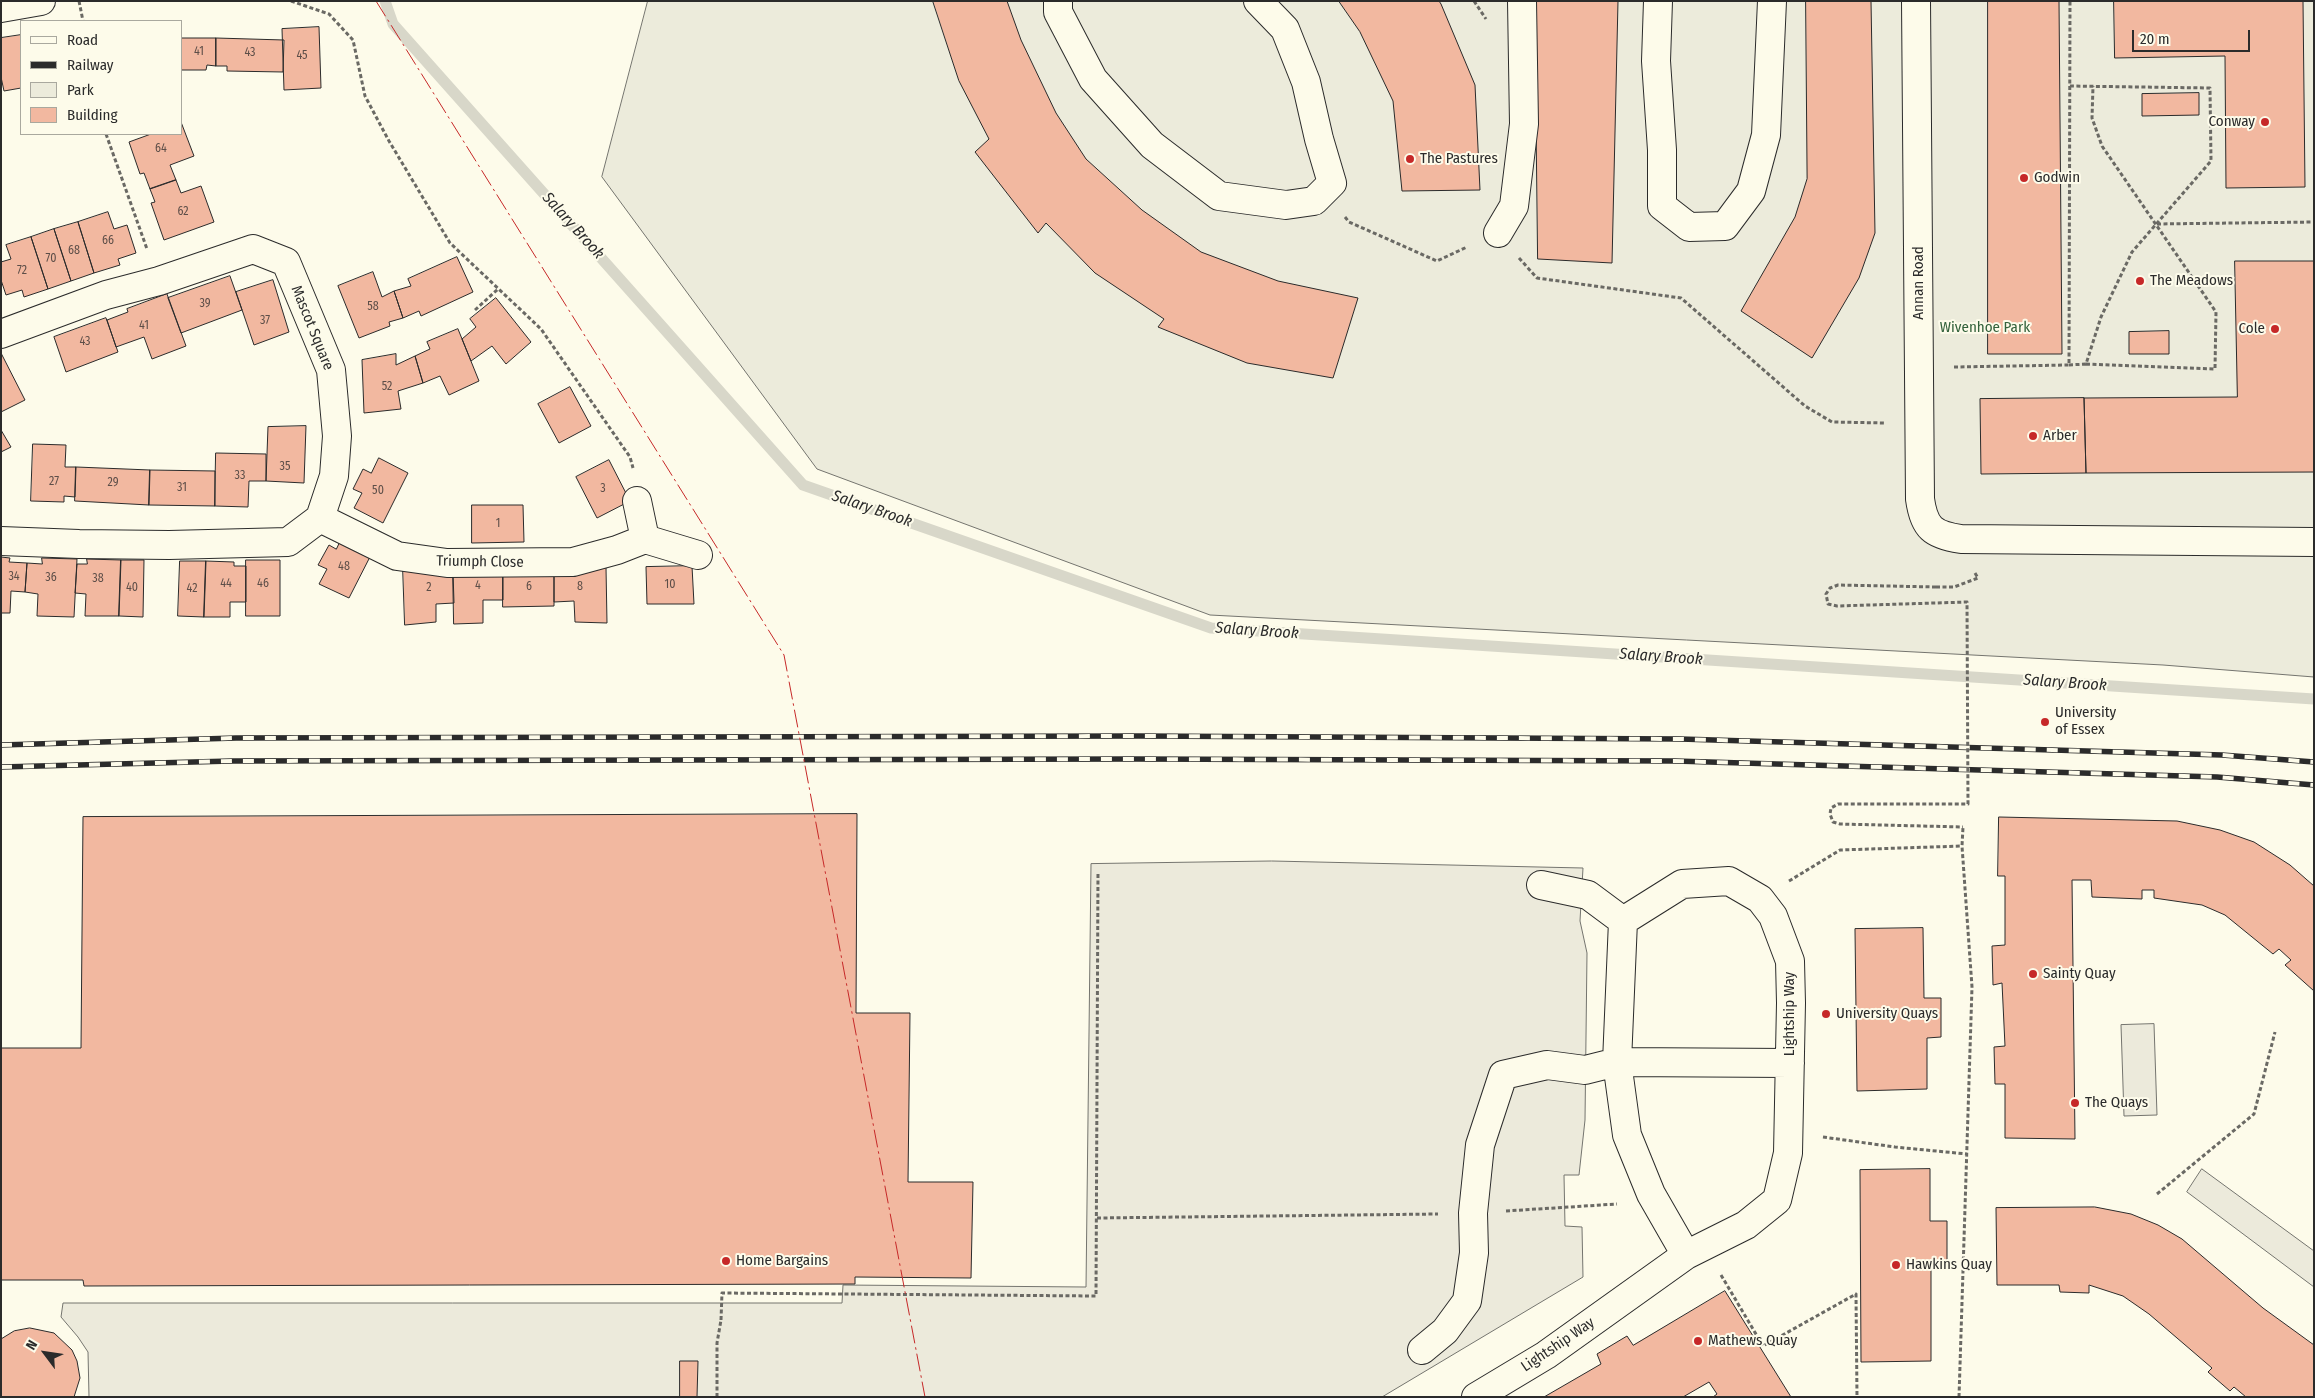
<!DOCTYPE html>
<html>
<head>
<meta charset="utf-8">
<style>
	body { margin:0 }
	#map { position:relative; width:2315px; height:1398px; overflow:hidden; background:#fdfbea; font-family:"Fira Sans Condensed",sans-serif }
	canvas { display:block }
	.frame { position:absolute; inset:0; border:2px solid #2b2b2b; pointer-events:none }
	.legend { position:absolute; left:20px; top:20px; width:162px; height:115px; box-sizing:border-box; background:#fdfbea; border:1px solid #a9a89e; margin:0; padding:6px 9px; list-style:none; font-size:15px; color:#2b2b2b }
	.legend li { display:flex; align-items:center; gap:10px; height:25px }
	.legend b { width:25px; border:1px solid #a9a89e }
	.north { position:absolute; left:20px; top:1328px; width:50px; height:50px; -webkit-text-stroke:4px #fdfbea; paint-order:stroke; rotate:301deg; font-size:14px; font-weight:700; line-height:20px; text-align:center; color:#2b2b2b }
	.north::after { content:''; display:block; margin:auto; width:18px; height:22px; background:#2b2b2b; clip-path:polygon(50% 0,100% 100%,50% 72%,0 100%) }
	.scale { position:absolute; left:2132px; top:30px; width:118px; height:22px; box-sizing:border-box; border:2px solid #2b2b2b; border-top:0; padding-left:6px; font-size:15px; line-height:18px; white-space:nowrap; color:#2b2b2b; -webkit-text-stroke:4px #fdfbea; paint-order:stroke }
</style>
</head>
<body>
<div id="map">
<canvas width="2315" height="1398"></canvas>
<div class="frame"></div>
<ul class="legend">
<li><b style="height:6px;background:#fdfbea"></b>Road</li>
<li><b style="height:6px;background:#2b2b2b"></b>Railway</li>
<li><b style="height:14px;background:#ecebdb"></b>Park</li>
<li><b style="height:14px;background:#f2b8a0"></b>Building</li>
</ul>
<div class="north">N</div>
<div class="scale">20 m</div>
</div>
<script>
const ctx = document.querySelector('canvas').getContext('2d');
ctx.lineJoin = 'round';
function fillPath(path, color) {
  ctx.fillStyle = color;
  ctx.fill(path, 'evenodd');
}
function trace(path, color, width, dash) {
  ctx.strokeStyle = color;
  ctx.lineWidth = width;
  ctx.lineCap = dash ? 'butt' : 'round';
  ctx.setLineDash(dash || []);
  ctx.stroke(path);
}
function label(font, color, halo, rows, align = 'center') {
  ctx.font = font + ' "Fira Sans Condensed",sans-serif';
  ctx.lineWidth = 4;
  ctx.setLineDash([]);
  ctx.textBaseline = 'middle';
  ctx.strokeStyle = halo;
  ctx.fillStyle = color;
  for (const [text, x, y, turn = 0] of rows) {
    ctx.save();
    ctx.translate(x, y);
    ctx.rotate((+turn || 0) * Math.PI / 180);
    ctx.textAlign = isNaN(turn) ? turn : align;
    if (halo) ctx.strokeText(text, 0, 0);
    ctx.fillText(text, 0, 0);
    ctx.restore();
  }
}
const green = new Path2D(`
	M648 1H2314V677L2163 665 1210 615 817 469 602 177Z`);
fillPath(green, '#ecebdb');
trace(green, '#74746e', 1);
const parking = new Path2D(`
	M1272 861 1583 868 1580 921 1587 953 1585 1120 1579 1175H1564L1565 1226 1582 1227 1583 1277 1382 1397H89L88 1352 78 1337 61 1317 63 1303H842L843 1285 1086 1287 1091 864Z
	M2154 1024 2157 1115 2124 1116 2121 1025Z
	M2202 1169 2314 1251V1287L2187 1192Z`);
fillPath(parking, '#eceadb');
trace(parking, '#74746e', 1);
trace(new Path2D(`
	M385 1 393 24 803 485 1211 628 2314 699`), '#d8d7c9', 11);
const building = new Path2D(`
	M933 1H1007L1021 40 1056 113 1086 159 1142 210 1201 252 1278 281 1358 298 1333 378 1247 363 1158 327 1164 319 1095 273 1046 223 1038 233 975 152 989 139 959 81Z
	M1339 1H1439L1441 4 1475 85 1480 190 1402 191 1393 101 1360 32Z
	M1535 1H1618L1612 263 1538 259Z
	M1806 1H1871L1875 233 1859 278 1812 358 1741 311 1795 217 1807 179Z
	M1988 1H2059L2062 354H1988Z
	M2114 1H2303L2305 187 2226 188 2225 56 2115 58Z
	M319 27 321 88 284 90 282 29Z
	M21 35V88L4 91 1 77V38Z
	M181 38H216V66L207 65 206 70H181Z
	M216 38 284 40 283 72 227 71V66H216Z
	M2199 93V115L2142 116V94Z
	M181 122 194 156 170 165 176 180 150 189 144 173 140 174 129 142 151 134H181Z
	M176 180 181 193 201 186 214 222 164 240 151 203 155 202 150 189Z
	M108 212 114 229 127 225 136 253 118 259 120 265 94 273 78 222Z
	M78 222 94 273 71 281 54 229Z
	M54 229 71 281 48 289 31 237Z
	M31 237 48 289 24 297 22 290 6 295 1 280V262L11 259 6 245Z
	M457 257 473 292 421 316 419 311 403 318 394 291 411 286 408 279Z
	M2235 261H2314V472L2086 473 2084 398 2237 397Z
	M373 272 382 297 394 291 403 318 389 322 390 326 359 338 338 286Z
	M230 276 242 310 181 333 168 298Z
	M273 280 289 332 254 345 236 292Z
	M167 294 186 346 152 359 144 337 116 347 107 320 128 312 127 309Z
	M496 298 531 342 506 364 492 346 471 361 462 339 476 327 470 319Z
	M106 318 118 352 66 372 54 337Z
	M458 329 479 381 449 395 440 376 423 383 415 356 430 349 427 342Z
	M2169 331V354H2129V332Z
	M1 353 25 400 1 412Z
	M396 354V365L415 356 423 383 398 391 401 409 364 413 362 360Z
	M570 387 591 426 559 443 538 404Z
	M2084 398 2086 473 1981 474 1980 399Z
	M306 426 304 483 266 481 268 427Z
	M1 430 11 447 1 452Z
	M33 444 66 445 65 467H76L75 497 64 496V502L31 501Z
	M216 453 266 454V481H249L248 507 215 506Z
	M379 458 408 473 383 523 354 508 362 493 353 489 363 469 371 473Z
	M609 460 630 501 597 518 576 477Z
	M76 467 150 470 149 505 75 501Z
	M150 470 215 471V506L149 505Z
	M472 505H523L524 542 472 543Z
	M344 534 374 549 349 598 319 584 327 569 318 565 329 545 336 549Z
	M1 557 10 558 9 562 27 563 25 592 11 591 10 613H1Z
	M42 558 77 559 74 617 37 616 38 594 25 592 27 563 42 564Z
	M87 559 121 560 119 616H85L86 594 75 593 77 564H87Z
	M121 560H144L143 617 119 616Z
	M246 560H280V616H246Z
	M180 561H206L204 617 178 616Z
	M206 561 234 562V566H246V602H230V617H204Z
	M692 566 694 604H647L646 567Z
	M606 567 607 623 575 622 574 601 554 602V573Z
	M403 568 453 572 454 603 436 604V622L405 625Z
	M453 568 503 573V600H483V623L454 624Z
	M503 573H554V606L503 607Z
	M857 814 856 1013H910L908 1182H973L971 1278 855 1277V1284L84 1286 83 1280H1V1048H81L83 817Z
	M1999 817 2177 821 2220 830 2254 842 2290 865 2314 886V991L2285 965 2291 960 2279 949 2273 954 2225 915 2202 905 2154 898V890H2142V899L2092 897 2091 880H2072L2075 1139 2005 1138V1084H1995L1994 1047 2005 1046 2002 983 1993 985 1992 946 2005 945V876H1998Z
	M1923 928 1924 998H1941V1037L1927 1038V1089L1857 1091 1855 929Z
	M1930 1169V1221H1947V1260H1931V1361L1861 1362 1860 1170Z
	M2095 1207 2131 1214 2158 1225 2182 1239 2263 1308 2314 1345V1397H2246L2234 1387 2230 1391 2208 1372 2212 1368 2149 1314 2123 1296 2089 1285V1293L2060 1292 2059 1285H1997L1996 1208Z
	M1725 1291 1791 1397H1713L1717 1394 1709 1382 1683 1397H1544L1601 1364 1597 1354 1627 1336 1633 1345Z
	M30 1328 54 1333 72 1350 77 1361 80 1378 74 1397H1V1339L14 1331Z
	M680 1361H698L697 1397H680Z`);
fillPath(building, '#f2b8a0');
trace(building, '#2b2b2b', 1);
const minor = new Path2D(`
	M1058 1V12L1093 79 1152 145 1219 196 1286 205 1314 201 1332 183 1319 139 1306 82 1285 29 1258 1
	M1658 1 1656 61 1662 150V206L1689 227 1725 226 1751 191 1766 135 1772 1
	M1916 1 1920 499C1924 528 1933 535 1961 539L2314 542
	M1 8 41 1
	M1498 233 1514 206 1524 124 1522 1
	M1 334 106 295 159 281 253 249 286 262 331 370 337 436 334 476 320 518 288 542 169 545 79 544 1 541
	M637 501 645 539
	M320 518 397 556 447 563 573 562 617 550 645 539 698 555
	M1541 885 1588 895 1623 921
	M1422 1350 1445 1331 1467 1301 1474 1253 1473 1213 1480 1145 1503 1075 1547 1065 1585 1070 1617 1062 1790 1063
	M1476 1397 1546 1355 1686 1255 1746 1225 1777 1200 1788 1153 1791 1003 1790 961 1773 916 1760 899 1729 881 1682 884 1623 921 1617 1062 1627 1135 1651 1194 1686 1255`);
trace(minor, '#2b2b2b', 30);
trace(new Path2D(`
	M79 1 83 21
	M291 1 329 14 353 40 365 96 389 141 450 243 541 329 630 457 633 468
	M1474 1 1486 19
	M106 134 147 249
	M1345 217 1349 222 1437 261 1467 247
	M2157 224 2314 222
	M1519 258 1537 278 1681 298 1805 406 1832 422 1885 423
	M475 310 498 289
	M2086 364 2215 369 2216 312 2102 146 2092 118 2093 86
	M2069 365 2086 364 2101 317 2132 252 2211 161 2210 88 2069 86
	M1954 367 2069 365 2070 1
	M1936 587H1954L1978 578 1975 573
	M1789 881 1840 850 1962 846
	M1823 1137 1895 1147 1967 1154
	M2157 1194 2254 1114 2275 1032
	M1506 1211 1617 1204
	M1097 1218 1438 1214
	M1721 1275 1763 1346 1856 1294 1857 1397
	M721 1320 722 1293 1096 1296 1098 872
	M717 1397V1343L721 1320
	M1959 1397 1972 987 1962 846 1963 827`), '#6a6964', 3, [4, 2.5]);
trace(minor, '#fdfbea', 28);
const rail = new Path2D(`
	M1 745 236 738 1138 736 1680 739 2222 755 2314 762
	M1 767 232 761 1133 759 1675 761 2217 777 2314 785`);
trace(rail, '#2b2b2b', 5.5);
trace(rail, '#fdfbea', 4, [11]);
trace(new Path2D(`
	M1936 587 1838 585 1830 588 1826 594 1828 604 1837 606 1967 602 1968 804H1838L1831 808 1830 814 1833 822 1840 824 1963 827`), '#6a6964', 3, [4, 2.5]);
trace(new Path2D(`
	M376 1 784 655 925 1397`), '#c62828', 1, [18, 4, 2.5, 4]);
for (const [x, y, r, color] of [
	[2265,122,5,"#c62828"],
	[1410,159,5,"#c62828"],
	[2024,178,5,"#c62828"],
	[2140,281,5,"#c62828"],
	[2275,329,5,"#c62828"],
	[2033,436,5,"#c62828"],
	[2045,722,5,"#c62828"],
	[2033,974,5,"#c62828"],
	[1826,1014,5,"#c62828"],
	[2075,1103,5,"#c62828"],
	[726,1261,5,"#c62828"],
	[1896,1265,5,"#c62828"],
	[1698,1341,5,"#c62828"]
]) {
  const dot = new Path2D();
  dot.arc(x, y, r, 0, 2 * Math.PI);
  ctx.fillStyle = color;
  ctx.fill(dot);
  trace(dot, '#fdfbea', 2);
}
label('12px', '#5d4e48', null, [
	["41",199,52],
	["43",250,53],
	["45",302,56],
	["64",161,149],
	["62",183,212],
	["66",108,241],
	["68",74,251],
	["70",51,259],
	["72",22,271],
	["39",205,304],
	["58",373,307],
	["37",265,321],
	["41",144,326],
	["43",85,342],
	["52",387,387],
	["35",285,467],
	["33",240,476],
	["27",54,482],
	["29",113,483],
	["31",182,488],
	["3",603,489],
	["50",378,491],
	["1",498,524],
	["48",344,567],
	["34",14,577],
	["36",51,578],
	["38",98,579],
	["44",226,584],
	["46",263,584],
	["10",670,585],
	["4",478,586],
	["6",529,587],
	["8",580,587],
	["40",132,588],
	["2",429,588],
	["42",192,589]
]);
label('15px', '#2b2b2b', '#fdfbea', [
	["Conway",2255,122,"right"],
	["The Pastures",1420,159],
	["Godwin",2034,178],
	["The Meadows",2150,281],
	["Cole",2265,329,"right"],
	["Arber",2043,436],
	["University",2055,713],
	["of Essex",2055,730],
	["Sainty Quay",2043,974],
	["University Quays",1836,1014],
	["The Quays",2085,1103],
	["Home Bargains",736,1261],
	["Hawkins Quay",1906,1265],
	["Mathews Quay",1708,1341]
], 'left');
label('15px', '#2b2b2b', '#fdfbea', [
	["Annan Road",1919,283,-90],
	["Mascot Square",312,328,68],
	["Triumph Close",480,562,1],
	["Lightship Way",1790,1014,-90],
	["Lightship Way",1558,1345,-34]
]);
label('15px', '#34623c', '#fdfbea', [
	["Wivenhoe Park",1985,328]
]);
label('italic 16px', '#2b2b2b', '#fdfbea', [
	["Salary Brook",573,226,48],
	["Salary Brook",872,509,19],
	["Salary Brook",1257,631,4],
	["Salary Brook",1661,657,4],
	["Salary Brook",2065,683,4]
]);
</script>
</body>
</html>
